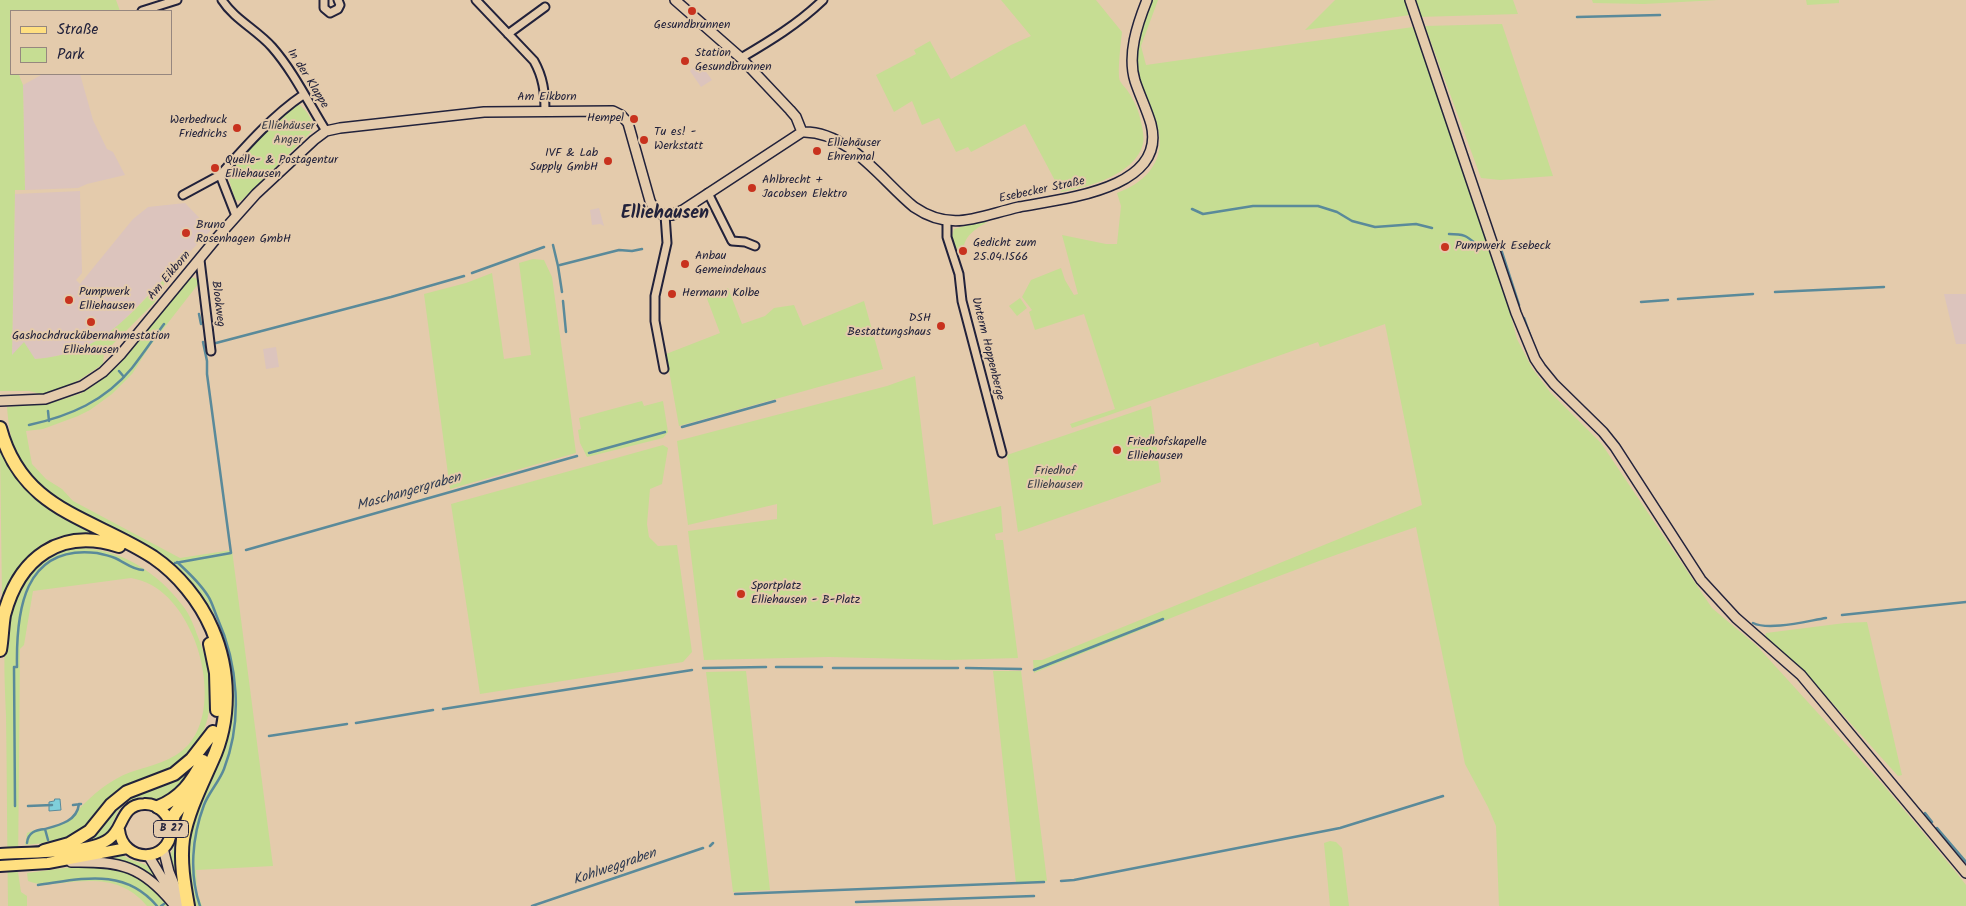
<!DOCTYPE html>
<html>
<head>
<meta charset="utf-8">
<style>
	body { margin:0 }
	#map { position:relative; width:1966px; height:906px; overflow:hidden; background:#e4cbac; font-family:Kalam,sans-serif }
	canvas { display:block }
	.legend { position:absolute; left:10px; top:10px; width:162px; height:65px; box-sizing:border-box; background:#e4cbac; border:1px solid #96877f; margin:0; padding:6px 9px; list-style:none; font-size:15px; color:#22223b }
	.legend li { display:flex; align-items:center; gap:10px; height:25px }
	.legend b { width:25px; border:1px solid #96877f }
</style>
</head>
<body>
<div id="map">
<canvas width="1966" height="906"></canvas>
<ul class="legend">
<li><b style="height:6px;background:#ffdf80"></b>Straße</li>
<li><b style="height:14px;background:#c6dd93"></b>Park</li>
</ul>
</div>
<script>
const ctx = document.querySelector('canvas').getContext('2d');
ctx.lineJoin = 'round';
function fillPath(path, color) {
  ctx.fillStyle = color;
  ctx.fill(path, 'evenodd');
}
function trace(path, color, width, dash) {
  ctx.strokeStyle = color;
  ctx.lineWidth = width;
  ctx.lineCap = dash ? 'butt' : 'round';
  ctx.setLineDash(dash || []);
  ctx.stroke(path);
}
function label(font, color, halo, rows, align = 'center') {
  ctx.font = font + ' Kalam,sans-serif';
  ctx.lineWidth = 4;
  ctx.setLineDash([]);
  ctx.textBaseline = 'middle';
  ctx.strokeStyle = halo;
  ctx.fillStyle = color;
  for (const [text, x, y, turn = 0] of rows) {
    ctx.save();
    ctx.translate(x, y);
    ctx.rotate((+turn || 0) * Math.PI / 180);
    ctx.textAlign = isNaN(turn) ? turn : align;
    if (halo) ctx.strokeText(text, 0, 0);
    ctx.fillText(text, 0, 0);
    ctx.restore();
  }
}
fillPath(new Path2D(`
	M699 62 712 80 701 87 690 71Z
	M43 74H80L93 120 107 149 113 152 125 175 87 184 78 188 25 190 23 85Z
	M80 191 82 273 76 280 80 284 133 219 148 207 185 203 211 230 123 321 100 340 82 349 49 358 35 359 12 355 15 194Z
	M599 208 604 226 600 224 592 225 590 210Z
	M1944 294H1966V344H1956Z
	M276 347 279 367 266 369 263 349Z`), '#dcc4bd');
fillPath(new Path2D(`
	M0 0H116L120 11H11V74H24L19 75 23 85 25 190H15L12 355 24 342 35 359C101 354 127 317 170 273L154 303 104 353 103 364 79 380 62 388 41 394 29 391H0Z
	M1001 0H1096L1122 32C1121 41 1117 74 1120 81 1122 85 1127 89 1129 93 1133 99 1137 107 1139 114 1141 122 1145 136 1143 144 1135 175 1088 187 1061 192L1025 124 971 152 968 147 956 152 939 118 922 125 912 101 894 112 876 75 916 54 914 50 930 41 951 79 1011 45 1031 36Z
	M1151 0H1158L1141 46 1146 65 1413 27 1500 274 1517 339 1532 368 1550 392 1601 443 1712 608 1757 646 1885 787 1955 871 1966 885V906H1499L1496 826 1488 807 1465 764 1416 527C1287 570 1161 622 1034 673L1033 660H1042L1422 505 1385 324 1320 347 1318 342 1072 428 1070 424 1115 409 1084 314 1035 330 1029 312 1032 310 1022 297 1031 280 1061 268 1065 280 1074 295 1078 294 1062 235 1106 244H1117L1121 206 1117 193C1130 188 1140 182 1149 172 1177 137 1143 103 1137 67 1133 45 1144 20 1151 0Z
	M1335 0H1405L1410 15 1305 30Z
	M1413 0H1513L1518 14 1419 17Z
	M1592 0H1718L1644 4 1593 3Z
	M1774 0H1839V3L1807 5 1806 0Z
	M1502 24 1553 176 1500 180 1481 178 1425 26Z
	M295 105H300C307 111 313 120 314 129L241 201 235 200 229 179C235 158 279 121 295 105Z
	M986 220 987 222C977 228 962 237 964 251L959 253 956 252 951 238 954 229Z
	M533 259 544 260 552 277 576 453 450 489 424 294 466 283 492 273 504 359 531 355 519 263Z
	M191 277 198 279 199 283 150 346 132 374 112 394 90 410 78 416 43 429 26 431 32 464 46 479 62 489 73 501 180 558 232 550 273 866 196 870 197 891 202 906H196C183 869 186 827 204 792 209 781 216 770 221 759 239 710 238 650 209 606 194 581 171 561 147 546 107 521 34 503 16 455 11 441 8 422 7 407L51 403 82 393 96 384 119 365Z
	M728 288 742 324 765 316 774 308 794 305 803 326 864 301 883 369 679 426 666 354 720 333 706 296Z
	M1020 298 1027 308 1017 316 1009 306Z
	M915 376 933 525 1001 506 1003 532 995 534 996 540H1003L1018 658 949 660 829 657 704 660 688 531 777 519V504L688 525 677 441 887 386Z
	M642 401 644 406 663 401 668 432 663 438 587 457 580 443 578 430 581 429 579 418Z
	M1151 406 1161 482 1018 532 1007 455Z
	M663 445 668 448 662 484 650 489 647 524 649 537 658 546 677 545 692 652 683 662 480 694 451 504Z
	M0 449 12 472 97 533C86 535 76 533 65 535 33 542 15 568 2 596Z
	M73 548C117 546 157 571 183 606 190 615 194 626 198 637 220 691 216 751 157 776L68 839 55 842 25 845 27 833C39 827 53 829 64 823 73 818 78 809 86 802 94 794 105 785 116 779 134 768 157 767 176 755 215 732 208 669 192 634 180 607 161 583 131 578L33 591 24 645 20 649 18 872 21 892 27 896V906H8C7 842 7 779 6 715 5 685 1 633 12 606 25 574 40 558 73 548Z
	M1867 622 1902 775 1898 776 1817 686 1790 659 1765 637 1766 633 1845 623Z
	M746 671 770 890 733 892 706 672Z
	M993 671H1021L1047 881 1016 883Z
	M203 753 184 787 163 800 140 797 127 802 118 811 107 835 82 844 123 801Z
	M189 802 180 892 169 858 178 837V820Z
	M1330 841 1336 842 1342 848 1349 906H1330L1324 843Z
	M120 854C125 856 129 860 135 861 150 866 151 866 159 881L134 864 105 856Z
	M80 866C115 865 149 875 168 906H147C124 878 95 879 62 883 50 884 40 886 28 881L27 873Z`), '#c6dd93');
const water = new Path2D(`
	M55 799H60L61 810 49 811V802L54 801Z`);
fillPath(water, '#7fcfda');
trace(water, '#5a8a9a', 1);
trace(new Path2D(`
	M1577 17 1660 15
	M1192 209 1203 214 1253 206H1318L1337 212 1352 221 1375 227 1416 224 1432 228
	M1449 234C1468 234 1467 237 1481 248L1487 247
	M1499 243 1519 305
	M553 245 558 266
	M560 265 619 250 632 251 642 249
	M558 266 562 292
	M472 273 544 247
	M1775 292 1884 287
	M1678 299 1753 294
	M563 301 566 332
	M1641 302 1668 300
	M199 314 201 324
	M1524 318 1531 338
	M216 343 391 297 464 276
	M119 371 124 377
	M48 411 49 421
	M29 425C70 416 105 401 132 368 143 354 153 339 164 324
	M682 427 775 401
	M589 453 665 432
	M246 550 577 456
	M177 562C188 572 200 583 208 596 212 602 214 610 217 617 238 664 243 720 224 769 219 782 209 792 204 805 192 837 189 874 200 906
	M175 563 231 553 207 374V361L203 342
	M1842 615 1966 602
	M1753 623C1769 631 1807 621 1826 618
	M776 667H822
	M703 668 766 667
	M833 668H958
	M966 668 1021 669
	M1034 670 1163 619
	M443 709 692 670
	M356 723 433 710
	M269 736 347 724
	M73 805 81 804
	M15 806 14 667H17C16 612 23 544 97 553 102 554 110 556 115 558 124 562 133 570 143 570
	M28 806 52 805
	M1925 813 1932 822
	M1937 828 1966 862
	M48 840 45 829C60 825 77 821 79 804
	M27 843C28 832 36 830 45 829
	M710 846 713 843
	M1061 881 1074 880 1340 828 1443 796
	M38 885C82 879 124 867 157 906
	M735 894 1044 882
	M856 902 1034 896
	M161 906 164 904
	M532 906 703 848`), '#5a8a9a', 2.5);
const street = new Path2D(`
	M222 0C234 19 257 30 272 47 294 72 309 104 326 131
	M324 0V8L330 13 338 9 340 5 338 0
	M476 0 534 61C543 77 545 92 545 111
	M142 11 177 0
	M508 34 545 7
	M741 58C770 41 798 24 823 0
	M708 193 732 241 745 242 755 246
	M183 195 220 175
	M236 216 220 175C245 147 272 116 303 95
	M947 221V237L959 274 962 301 1002 453
	M200 260 211 351
	M664 369 655 321V296L667 243 665 215`);
const secondary = new Path2D(`
	M675 0 741 58 790 110 796 117 802 132
	M1410 0 1516 313 1535 359 1541 368 1554 384 1603 432 1615 447 1701 580 1736 618 1801 675 1966 873
	M0 401 45 399 82 386 103 372 121 354 215 240 256 194 314 140 326 131 340 128 484 112 613 111 621 115 628 123 650 201 654 209 663 215H672L683 210 802 132C848 130 882 181 914 207 952 233 979 216 1019 207 1060 199 1168 190 1151 124 1147 110 1140 96 1135 81 1127 55 1137 25 1147 0
	M163 848 169 872 183 906
	M148 855 174 898
	M71 862C121 861 143 866 175 906`);
const primary = new Path2D(`
	M0 854C26 852 89 854 109 839 124 829 120 805 144 804 158 803 171 816 171 830 170 863 123 864 119 830
	M0 866 48 863 127 848`);
const highway = new Path2D(`
	M0 428C22 511 91 517 153 557 178 574 200 601 212 629 230 670 231 720 212 761 201 786 188 811 183 839 180 861 184 884 188 906
	M210 644 216 673 217 710
	M0 650C2 639 2 627 4 615 19 558 60 527 119 546
	M158 807C181 798 192 782 203 761
	M171 825 174 815 192 791
	M44 851 69 844 90 831 111 805 127 792 174 774 192 759 213 732`);
trace(street, '#22223b', 11);
trace(secondary, '#22223b', 12);
trace(primary, '#22223b', 14);
trace(highway, '#22223b', 16);
trace(street, '#e4cbac', 7);
trace(secondary, '#e4cbac', 9);
trace(primary, '#ffdf80', 10);
trace(highway, '#ffdf80', 12);
for (const [x, y, r, color] of [
	[692,11,5,"#c8321e"],
	[685,61,5,"#c8321e"],
	[634,119,5,"#c8321e"],
	[237,128,5,"#c8321e"],
	[644,140,5,"#c8321e"],
	[817,151,5,"#c8321e"],
	[608,161,5,"#c8321e"],
	[215,168,5,"#c8321e"],
	[752,188,5,"#c8321e"],
	[186,233,5,"#c8321e"],
	[1445,247,5,"#c8321e"],
	[963,251,5,"#c8321e"],
	[685,264,5,"#c8321e"],
	[672,294,5,"#c8321e"],
	[69,300,5,"#c8321e"],
	[91,322,5,"#c8321e"],
	[941,326,5,"#c8321e"],
	[1117,450,5,"#c8321e"],
	[741,594,5,"#c8321e"]
]) {
  const dot = new Path2D();
  dot.arc(x, y, r, 0, 2 * Math.PI);
  ctx.fillStyle = color;
  ctx.fill(dot);
  trace(dot, '#e4cbac', 2);
}
for (const [x, y, w] of [
	[171,829,35]
]) {
  const box = new Path2D();
  box.roundRect(x - w / 2, y - 8.5, w, 17, 4);
  ctx.fillStyle = '#e4cbac';
  ctx.fill(box);
  trace(box, '#22223b', 1);
}
label('bold 11px', '#22223b', null, [
	["B 27",171,829]
]);
label('12px', '#22223b', '#e4cbac', [
	["Gesundbrunnen",692,26,"center"],
	["Station",695,54],
	["Gesundbrunnen",695,68],
	["Hempel",624,119,"right"],
	["Werbedruck",227,121,"right"],
	["Friedrichs",227,135,"right"],
	["Tu es! -",654,133],
	["Werkstatt",654,147],
	["Elliehäuser",827,144],
	["Ehrenmal",827,158],
	["IVF & Lab",598,154,"right"],
	["Supply GmbH",598,168,"right"],
	["Quelle- & Postagentur",225,161],
	["Elliehausen",225,175],
	["Ahlbrecht +",762,181],
	["Jacobsen Elektro",762,195],
	["Bruno",196,226],
	["Rosenhagen GmbH",196,240],
	["Gedicht zum",973,244],
	["25.04.1566",973,258],
	["Pumpwerk Esebeck",1455,247],
	["Anbau",695,257],
	["Gemeindehaus",695,271],
	["Pumpwerk",79,293],
	["Elliehausen",79,307],
	["Hermann Kolbe",682,294],
	["DSH",931,319,"right"],
	["Bestattungshaus",931,333,"right"],
	["Gashochdruckübernahmestation",91,337,"center"],
	["Elliehausen",91,351,"center"],
	["Friedhofskapelle",1127,443],
	["Elliehausen",1127,457],
	["Sportplatz",751,587],
	["Elliehausen - B-Platz",751,601]
], 'left');
label('12px', '#22223b', '#e4cbac', [
	["In der Klappe",307,79,58],
	["Am Eikborn",547,98],
	["Esebecker Straße",1042,191,-12],
	["Am Eikborn",170,276,-50],
	["Blookweg",217,304,83],
	["Unterm Hoppenberge",987,349,76]
]);
label('12px', '#3b3e48', '#e4cbac', [
	["Elliehäuser",288,127],
	["Anger",288,141],
	["Friedhof",1055,472],
	["Elliehausen",1055,486]
]);
label('italic 14px', '#303c53', '#e4cbac', [
	["Maschangergraben",409,493,-16],
	["Kohlweggraben",615,868,-19]
]);
label('bold 18px', '#22223b', '#e4cbac', [
	["Elliehausen",665,215]
]);
</script>
</body>
</html>
